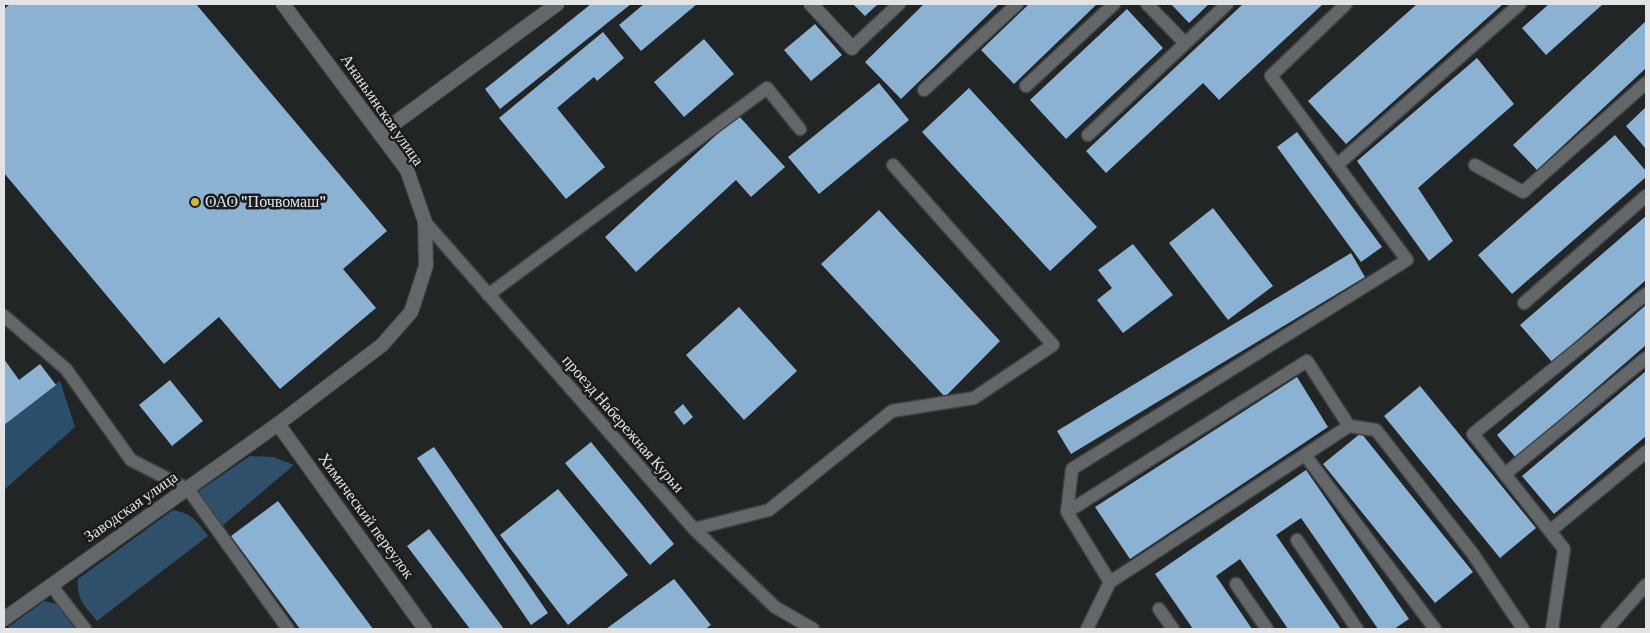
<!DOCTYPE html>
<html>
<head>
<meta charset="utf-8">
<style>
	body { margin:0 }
	#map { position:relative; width:1650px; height:633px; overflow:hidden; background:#222526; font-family:"Crimson Pro",serif }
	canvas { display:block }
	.frame { position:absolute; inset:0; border:5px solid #e2e3e4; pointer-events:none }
</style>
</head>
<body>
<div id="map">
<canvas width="1650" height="633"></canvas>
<div class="frame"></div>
</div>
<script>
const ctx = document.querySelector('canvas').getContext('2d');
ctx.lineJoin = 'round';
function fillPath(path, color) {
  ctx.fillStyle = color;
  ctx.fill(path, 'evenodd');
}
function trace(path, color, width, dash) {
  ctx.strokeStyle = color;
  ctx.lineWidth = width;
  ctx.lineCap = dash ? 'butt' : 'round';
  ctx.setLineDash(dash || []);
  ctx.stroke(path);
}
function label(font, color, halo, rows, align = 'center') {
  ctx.font = font + ' "Crimson Pro",serif';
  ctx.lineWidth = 5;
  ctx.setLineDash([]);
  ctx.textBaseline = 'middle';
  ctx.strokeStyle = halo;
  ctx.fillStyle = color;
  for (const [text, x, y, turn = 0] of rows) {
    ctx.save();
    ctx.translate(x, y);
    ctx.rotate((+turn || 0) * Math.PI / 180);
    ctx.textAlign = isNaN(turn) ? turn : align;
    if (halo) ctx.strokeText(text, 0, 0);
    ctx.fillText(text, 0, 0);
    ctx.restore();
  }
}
fillPath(new Path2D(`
	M250 456 273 457 294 465 222 526 197 492Z
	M173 510C193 514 197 521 208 536L97 621C85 606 76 599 78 579Z
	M44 601 57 604 75 629H6Z`), '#2f4f6a');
fillPath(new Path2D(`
	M60 381 75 427 4 490V416Z`), '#2b4e6b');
fillPath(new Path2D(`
	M10 4H196L387 231 343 269 376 308 280 389 219 317 164 364 4 173V9Z
	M591 4H631L500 109 485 89Z
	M644 4H697L641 51 619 25Z
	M853 4H878L865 16Z
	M924 4H999L901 99 865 62Z
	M1029 4H1097L1014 84 981 50Z
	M1171 4H1209L1189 23Z
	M1243 4H1323L1219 100 1203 83 1106 173 1086 151Z
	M1417 4H1503L1346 144 1308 101Z
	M1549 4H1603L1546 55 1522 28Z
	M1127 9 1163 48 1066 139 1030 100Z
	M1646 21V68L1537 170 1513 145Z
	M815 24 842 55 811 81 784 50Z
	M603 32 624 58 597 81 594 77 557 108 605 167 566 199 499 118Z
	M704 39 734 74 684 117 654 82Z
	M1477 58 1514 104 1418 188 1453 241 1429 261 1357 161Z
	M879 83 909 120 819 194 788 157Z
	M969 88 1097 227 1050 271 922 132Z
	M1646 107V149L1626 126Z
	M738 115 785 167 751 197 736 180 636 272 605 237Z
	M1297 132 1382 247 1361 262 1277 147Z
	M1615 135 1646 171V177L1512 294 1478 255Z
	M1213 208 1273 286 1228 320 1169 243Z
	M879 210 1000 341 945 397 821 264Z
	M1646 216V280L1552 362 1520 325Z
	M1133 244 1173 295 1123 333 1097 300 1112 288 1098 270Z
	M1351 253 1365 277 1071 454 1057 431Z
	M1646 305V345L1516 458 1497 435Z
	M739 307 797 371 744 420 686 355Z
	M4 359 19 380 40 364 56 385 4 425Z
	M1646 371V436L1554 514 1522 476Z
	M1297 377 1328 427 1130 559 1095 507Z
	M170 380 203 421 172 446 139 405Z
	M1420 386 1536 528 1500 558 1384 416Z
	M683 404 693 417 684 425 674 412Z
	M1361 433 1473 572 1435 603 1323 464Z
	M591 442 674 544 650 565 565 463Z
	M434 447 548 613 531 625 417 458Z
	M1306 470 1409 619 1394 629H1378L1301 518 1276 535 1341 629H1288L1240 559 1216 576 1252 629H1193L1155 574Z
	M558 489 628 575 568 625 500 535Z
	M278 501 373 629H300L231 536Z
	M429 529 504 629H470L407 546Z
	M674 579 711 625 705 629H606Z`), '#8cb2d3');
const service = new Path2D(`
	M1147 4 1185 43
	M852 48 899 4
	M1026 86 1114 4
	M924 90 1017 4
	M1088 135 1227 4
	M1337 165 1520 4
	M1475 165 1523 192 1646 83
	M425 222 694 529 775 607 813 629
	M488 295 767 88 800 129
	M1524 303 1646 196
	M4 316 66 369 131 460 188 489 288 629
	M1349 426 1376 430 1473 554 1523 629
	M1305 455 1435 629
	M1505 474 1646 358
	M1067 512 1072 469 1407 260 1271 76 1346 4
	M694 529 769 510 892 411 974 398 1053 345 893 165
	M1550 531 1646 452
	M1297 540 1357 629
	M1236 584 1267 629
	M51 585 85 629
	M1159 609 1173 629
	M1087 629 1110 582 1349 426 1307 361 1067 512 1110 582
	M1552 629 1564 549 1473 434 1646 294
	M1607 629 1646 585`);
const minor = new Path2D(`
	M811 4 852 48
	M380 134 557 4
	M278 424 425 629
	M4 619 278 424 382 345 411 312 426 266 425 222 407 170 283 4`);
trace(service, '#3f4142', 15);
trace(minor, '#3f4142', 16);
trace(service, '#646769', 12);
trace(minor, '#646769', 14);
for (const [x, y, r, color] of [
	[195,202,5,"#d4b635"]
]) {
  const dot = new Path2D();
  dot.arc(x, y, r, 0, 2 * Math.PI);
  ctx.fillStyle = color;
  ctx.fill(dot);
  trace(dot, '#191b1d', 2);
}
label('16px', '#e2e3e4', '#191b1d', [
	["Ананьинская улица",382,110,55],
	["проезд Набережная Курьи",623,424,49],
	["Заводская улица",131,507,-35],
	["Химический переулок",366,516,54]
]);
label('16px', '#e2e3e4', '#191b1d', [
	["ОАО \"Почвомаш\"",205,202]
], 'left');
</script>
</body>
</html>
